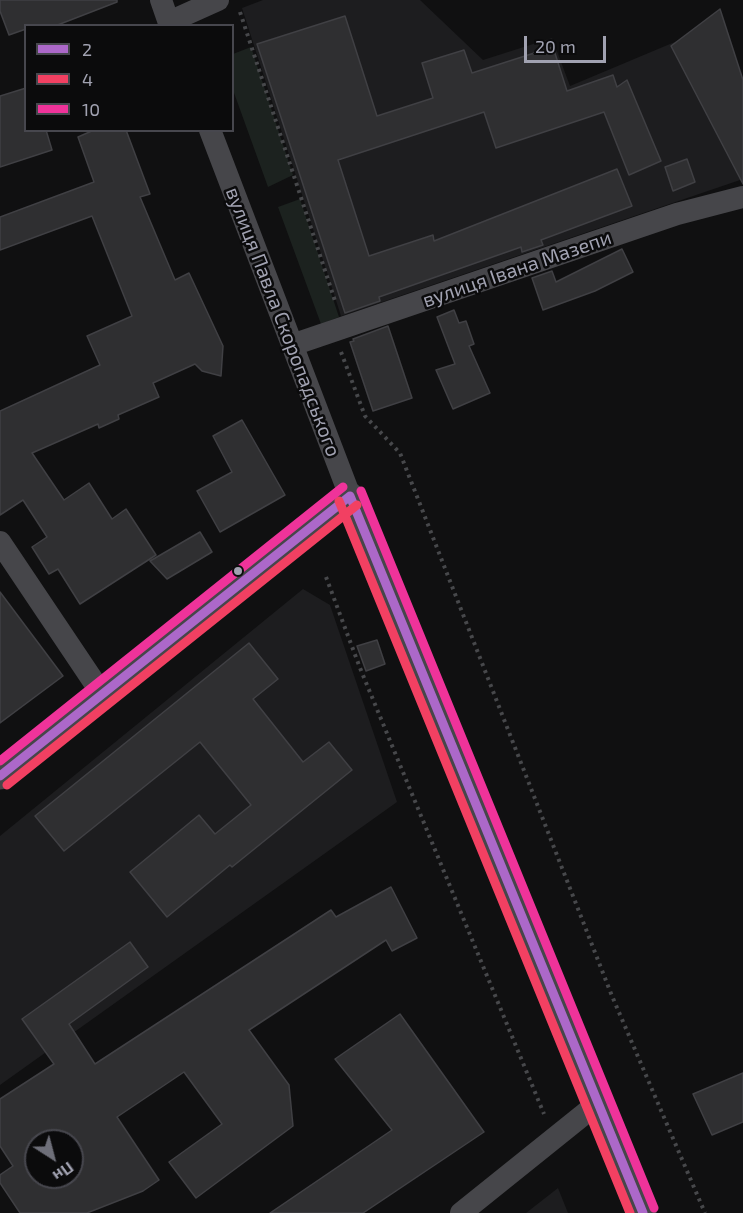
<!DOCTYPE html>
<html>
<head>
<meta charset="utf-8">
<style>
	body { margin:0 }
	#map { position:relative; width:743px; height:1213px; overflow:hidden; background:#101011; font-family:"Exo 2",sans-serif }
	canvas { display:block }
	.legend { position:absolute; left:24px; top:24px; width:210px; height:108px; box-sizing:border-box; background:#0b0b0c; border:2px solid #47474e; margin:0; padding:8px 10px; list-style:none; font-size:18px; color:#a1a2b1 }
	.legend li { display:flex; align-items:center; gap:12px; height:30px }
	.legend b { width:30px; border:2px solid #47474e }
	.north { position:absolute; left:24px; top:1129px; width:60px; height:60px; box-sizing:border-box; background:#0b0b0c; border:2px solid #47474e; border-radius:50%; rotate:144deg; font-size:16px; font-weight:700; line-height:24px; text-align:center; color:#a1a2b1 }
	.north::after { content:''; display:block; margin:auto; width:21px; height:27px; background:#6e6f79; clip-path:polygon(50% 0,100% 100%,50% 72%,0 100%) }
	.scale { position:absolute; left:524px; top:36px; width:82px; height:27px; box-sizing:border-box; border:3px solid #a1a2b1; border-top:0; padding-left:8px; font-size:18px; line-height:21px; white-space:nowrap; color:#a1a2b1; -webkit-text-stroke:4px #0b0b0c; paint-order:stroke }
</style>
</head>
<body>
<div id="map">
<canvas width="743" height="1213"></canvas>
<ul class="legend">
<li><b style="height:8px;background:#ac68c9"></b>2</li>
<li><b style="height:8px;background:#f24062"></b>4</li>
<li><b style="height:8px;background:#ef339a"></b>10</li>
</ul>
<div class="north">Пн</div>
<div class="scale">20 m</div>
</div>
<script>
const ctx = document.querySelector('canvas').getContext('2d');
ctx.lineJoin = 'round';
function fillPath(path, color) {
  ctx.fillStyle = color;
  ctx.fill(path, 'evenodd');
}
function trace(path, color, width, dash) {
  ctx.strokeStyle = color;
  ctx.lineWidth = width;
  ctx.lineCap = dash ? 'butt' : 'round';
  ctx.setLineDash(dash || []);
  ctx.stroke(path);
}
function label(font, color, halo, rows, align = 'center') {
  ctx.font = font + ' "Exo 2",sans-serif';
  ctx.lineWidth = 5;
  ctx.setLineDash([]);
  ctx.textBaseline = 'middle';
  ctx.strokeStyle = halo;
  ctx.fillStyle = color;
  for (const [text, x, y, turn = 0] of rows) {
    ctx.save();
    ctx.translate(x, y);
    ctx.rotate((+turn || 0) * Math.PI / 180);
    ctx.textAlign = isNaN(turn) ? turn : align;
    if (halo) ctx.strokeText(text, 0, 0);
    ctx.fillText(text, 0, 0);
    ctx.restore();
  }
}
fillPath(new Path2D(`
	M263 0H420L483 60 552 38 570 86 689 36 743 179 341 316 242 8Z
	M303 589 330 605 397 802 0 1085V836Z
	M558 1188 568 1213H526Z`), '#1d1d1f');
fillPath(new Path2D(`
	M251 47 293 175 268 187 233 90V54Z
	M300 199 339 317 321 324 278 207Z`), '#1c221f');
const building = new Path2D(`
	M0 0H117V2L55 26H26V29L9 35 0 11Z
	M720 9 743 80V184L671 46Z
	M345 16 377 116 433 98 422 63 464 50 472 73 553 47 567 91 613 75 617 87 627 80 661 161 629 175 604 112 496 148 484 112 338 160 369 256 433 235 434 241 617 169 632 206 541 240 543 245 522 252 521 247 379 297 380 301 345 313 257 44Z
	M26 88V130H46L52 150 0 167V96Z
	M94 130H126L150 194 140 197 175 280 189 273 223 346 221 376 202 371 195 364 153 383 159 397 118 415 119 419 99 428 98 424 32 453 64 500 89 483 112 519 126 509 156 555 80 604 58 569 49 574 32 547 47 537 23 500 0 515V411L100 365 87 336 132 316 92 216 0 250V217L94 182 78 137Z
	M687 159 695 182 673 191 665 167Z
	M622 249 633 272 595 291 543 310 532 278 552 271 556 282Z
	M454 310 459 323 466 321 474 344 469 346 490 393 453 409 436 370 455 364 437 317Z
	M388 326 412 398 373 411 350 342 354 341 353 339Z
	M242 420 285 495 220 532 197 491 232 472 213 436Z
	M200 532 212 552 167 579 150 561Z
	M0 592 63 676 0 723Z
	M377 640 385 664 366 671 357 646Z
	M249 643 278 679 253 699 303 762 329 742 352 770 232 867 230 865 167 917 130 872 199 815 215 834 251 805 200 742 64 851 35 816Z
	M391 887 417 938 392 951 386 940 249 1030 289 1085 293 1126 196 1198 169 1162 222 1124 184 1072 117 1117 159 1180 143 1191 87 1213H20L0 1183V1175L13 1166 0 1146V1099L54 1064 22 1019 130 942 148 967 69 1024 95 1064 331 910 336 917ZM36 1141H72V1177H36Z
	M400 1014 484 1132 363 1213H270L392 1130 335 1059Z
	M743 1073V1122L712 1135 693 1094Z`);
fillPath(building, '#2f2f31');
trace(building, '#404044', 1.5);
trace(new Path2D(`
	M240 12 336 304
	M341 352 365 416 400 453 612 996 705 1213
	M326 577 360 668 544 1114`), '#47484b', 4, [3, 4.5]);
trace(new Path2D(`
	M161 0 170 26
	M169 22 218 0
	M210 130 350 496
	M292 345 677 214 743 197
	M0 542 102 694
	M461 1213 598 1103`), '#46464a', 22);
trace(new Path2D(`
	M0 776 350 496 643 1213`), '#46464a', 27);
trace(new Path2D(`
	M350 496 643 1213
	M0 776 350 496`), '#ac68c9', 9);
trace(new Path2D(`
	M339 501 630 1213
	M7 785 357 505`), '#f24062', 9);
trace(new Path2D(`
	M361 491 654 1208
	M0 761 343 487`), '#ef339a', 9);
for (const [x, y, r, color] of [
	[238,571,5,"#a1a2b1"]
]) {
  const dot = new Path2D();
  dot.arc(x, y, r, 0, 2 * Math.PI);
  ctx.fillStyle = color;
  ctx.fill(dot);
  trace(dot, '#0b0b0c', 2);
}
label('20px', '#a1a2b1', '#0b0b0c', [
	["вулиця Івана Мазепи",517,269,-19],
	["вулиця Павла Скоропадського",283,322,69]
]);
</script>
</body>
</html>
